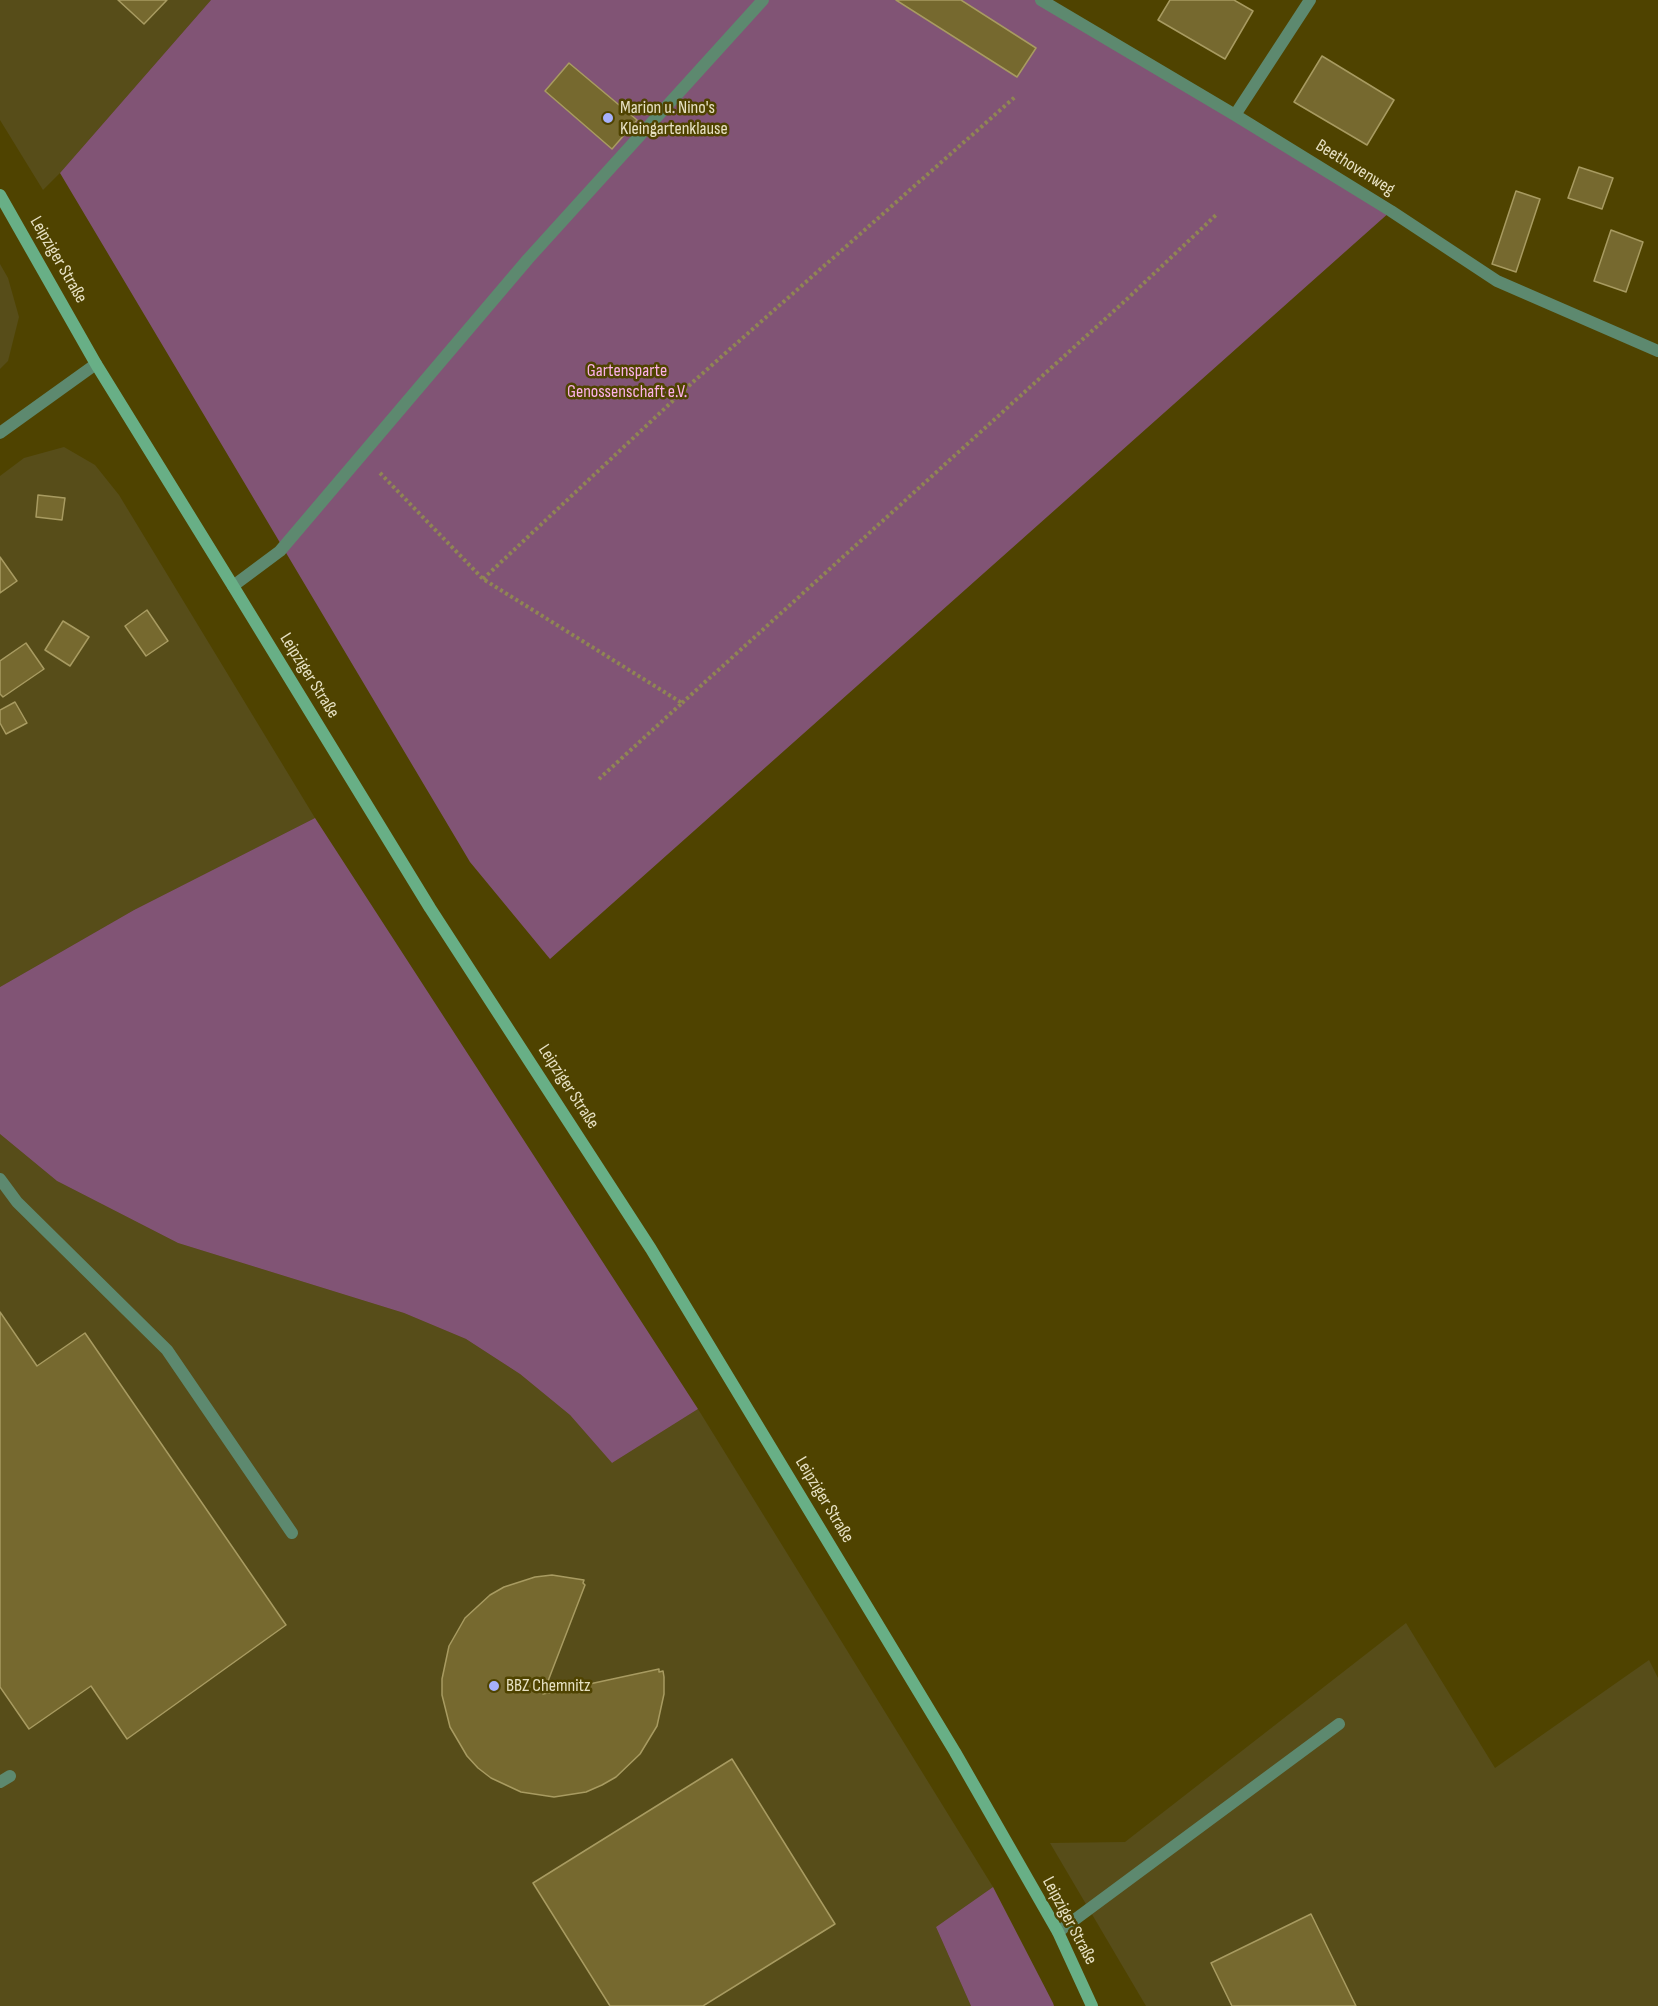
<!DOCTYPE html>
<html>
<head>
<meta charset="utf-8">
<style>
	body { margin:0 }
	canvas { display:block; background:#4f4300 }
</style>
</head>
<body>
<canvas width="1658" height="2006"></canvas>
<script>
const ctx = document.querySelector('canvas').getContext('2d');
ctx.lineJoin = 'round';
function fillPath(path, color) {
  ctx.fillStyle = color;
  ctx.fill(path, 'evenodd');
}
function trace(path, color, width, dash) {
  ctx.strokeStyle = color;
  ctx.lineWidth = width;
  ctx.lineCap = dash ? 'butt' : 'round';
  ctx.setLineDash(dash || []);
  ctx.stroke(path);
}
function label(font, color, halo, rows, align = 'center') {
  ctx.font = font + ' "Sofia Sans Condensed",sans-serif';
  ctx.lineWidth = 5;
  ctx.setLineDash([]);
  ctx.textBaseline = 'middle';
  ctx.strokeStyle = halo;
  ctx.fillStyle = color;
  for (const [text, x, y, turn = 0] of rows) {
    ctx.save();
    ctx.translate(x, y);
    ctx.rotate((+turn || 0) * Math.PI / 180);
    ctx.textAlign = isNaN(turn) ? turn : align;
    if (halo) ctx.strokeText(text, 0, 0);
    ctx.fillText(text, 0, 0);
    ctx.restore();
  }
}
fillPath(new Path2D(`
	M0 0H211L60 173 43 190 0 120Z
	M0 264 8 278 19 317 8 361 0 369Z
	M64 447 95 465 119 495 315 818 134 910 0 987V476L24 458Z
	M0 1134 57 1181 178 1243 404 1313 466 1339 520 1374 570 1415 612 1463 698 1409 993 1887 936 1927 971 2006H0Z
	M1406 1623 1495 1768 1649 1660 1658 1678V2006H1146L1050 1843 1125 1842Z`), '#574d19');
fillPath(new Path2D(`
	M211 0H1041L1391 211 550 959 470 862 60 173Z
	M315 818 698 1409 612 1463 570 1415 520 1374 466 1339 404 1313 178 1243 57 1181 0 1134V987L134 910Z
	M993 1887 1053 2003 1054 2006H971L936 1927Z`), '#815475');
const building = new Path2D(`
	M118 0H167L144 24Z
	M896 0H961L1036 48 1017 77Z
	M1170 0H1234L1253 11 1225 59 1158 20Z
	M1322 56 1394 100 1367 145 1294 102Z
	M569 63 637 120 612 149 545 91Z
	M1579 167 1613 178 1602 209 1568 198Z
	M1516 191 1540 199 1516 272 1492 264Z
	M1611 230 1643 242 1626 292 1594 281Z
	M38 495 65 498 62 520 36 517Z
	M0 557 17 581 0 593Z
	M147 610 168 641 146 656 125 626Z
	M63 621 89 637 70 666 45 650Z
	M26 643 44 669 3 697 0 694V661Z
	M15 702 27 723 6 734 0 723V710Z
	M0 1312 37 1366 85 1333 286 1625 127 1739 91 1686 29 1729 0 1687Z
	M552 1575 584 1580 583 1583 585 1585 543 1694 659 1669V1672L663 1671 664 1677V1694L657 1726 640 1754 616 1777 602 1785 586 1792 554 1797 521 1792 491 1778 478 1768 467 1756 450 1727 442 1695V1679L449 1646 465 1618 490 1595 504 1587 535 1577Z
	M732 1759 835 1924 703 2006H610L533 1883Z
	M1311 1914 1356 2006H1232L1211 1963Z`);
fillPath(building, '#76692f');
trace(building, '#a89b61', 1.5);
trace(new Path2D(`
	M380 473 483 579 682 703 599 779
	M483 579 694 381 1015 97
	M682 703 1126 300 1216 215`), '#908653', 4, [3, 3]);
trace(new Path2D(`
	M233 586 280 551 528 259 763 0
	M0 1179 17 1202 167 1350 292 1533
	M0 1782 10 1776
	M1058 1932 1339 1724`), '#5d896f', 12);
trace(new Path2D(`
	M1041 0 1235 115 1391 211 1497 281 1658 351
	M1235 115 1310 0
	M0 433 96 364`), '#5d896f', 12);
trace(new Path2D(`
	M0 195 96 364 233 586 430 908 651 1249 955 1752 1058 1932 1092 2006`), '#68af86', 12);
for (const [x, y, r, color] of [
	[608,118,6,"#a6b1fc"],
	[494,1686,6,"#a6b1fc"]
]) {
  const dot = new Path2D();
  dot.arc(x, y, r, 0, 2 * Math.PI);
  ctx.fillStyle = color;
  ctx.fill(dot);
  trace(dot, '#4f4300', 2);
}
label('18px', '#e7e1c3', '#4f4300', [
	["Marion u. Nino's",620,108],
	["Kleingartenklause",620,129],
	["BBZ Chemnitz",506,1686]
], 'left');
label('18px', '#e7e1c3', '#4f4300', [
	["Beethovenweg",1355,168,32],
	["Leipziger Straße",58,260,60],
	["Leipziger Straße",309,676,58],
	["Leipziger Straße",568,1087,57],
	["Leipziger Straße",824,1500,59],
	["Leipziger Straße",1069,1921,62]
]);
label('18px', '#fcb1e7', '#4f4300', [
	["Gartensparte",627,371],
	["Genossenschaft e.V.",627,392]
]);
</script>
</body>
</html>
